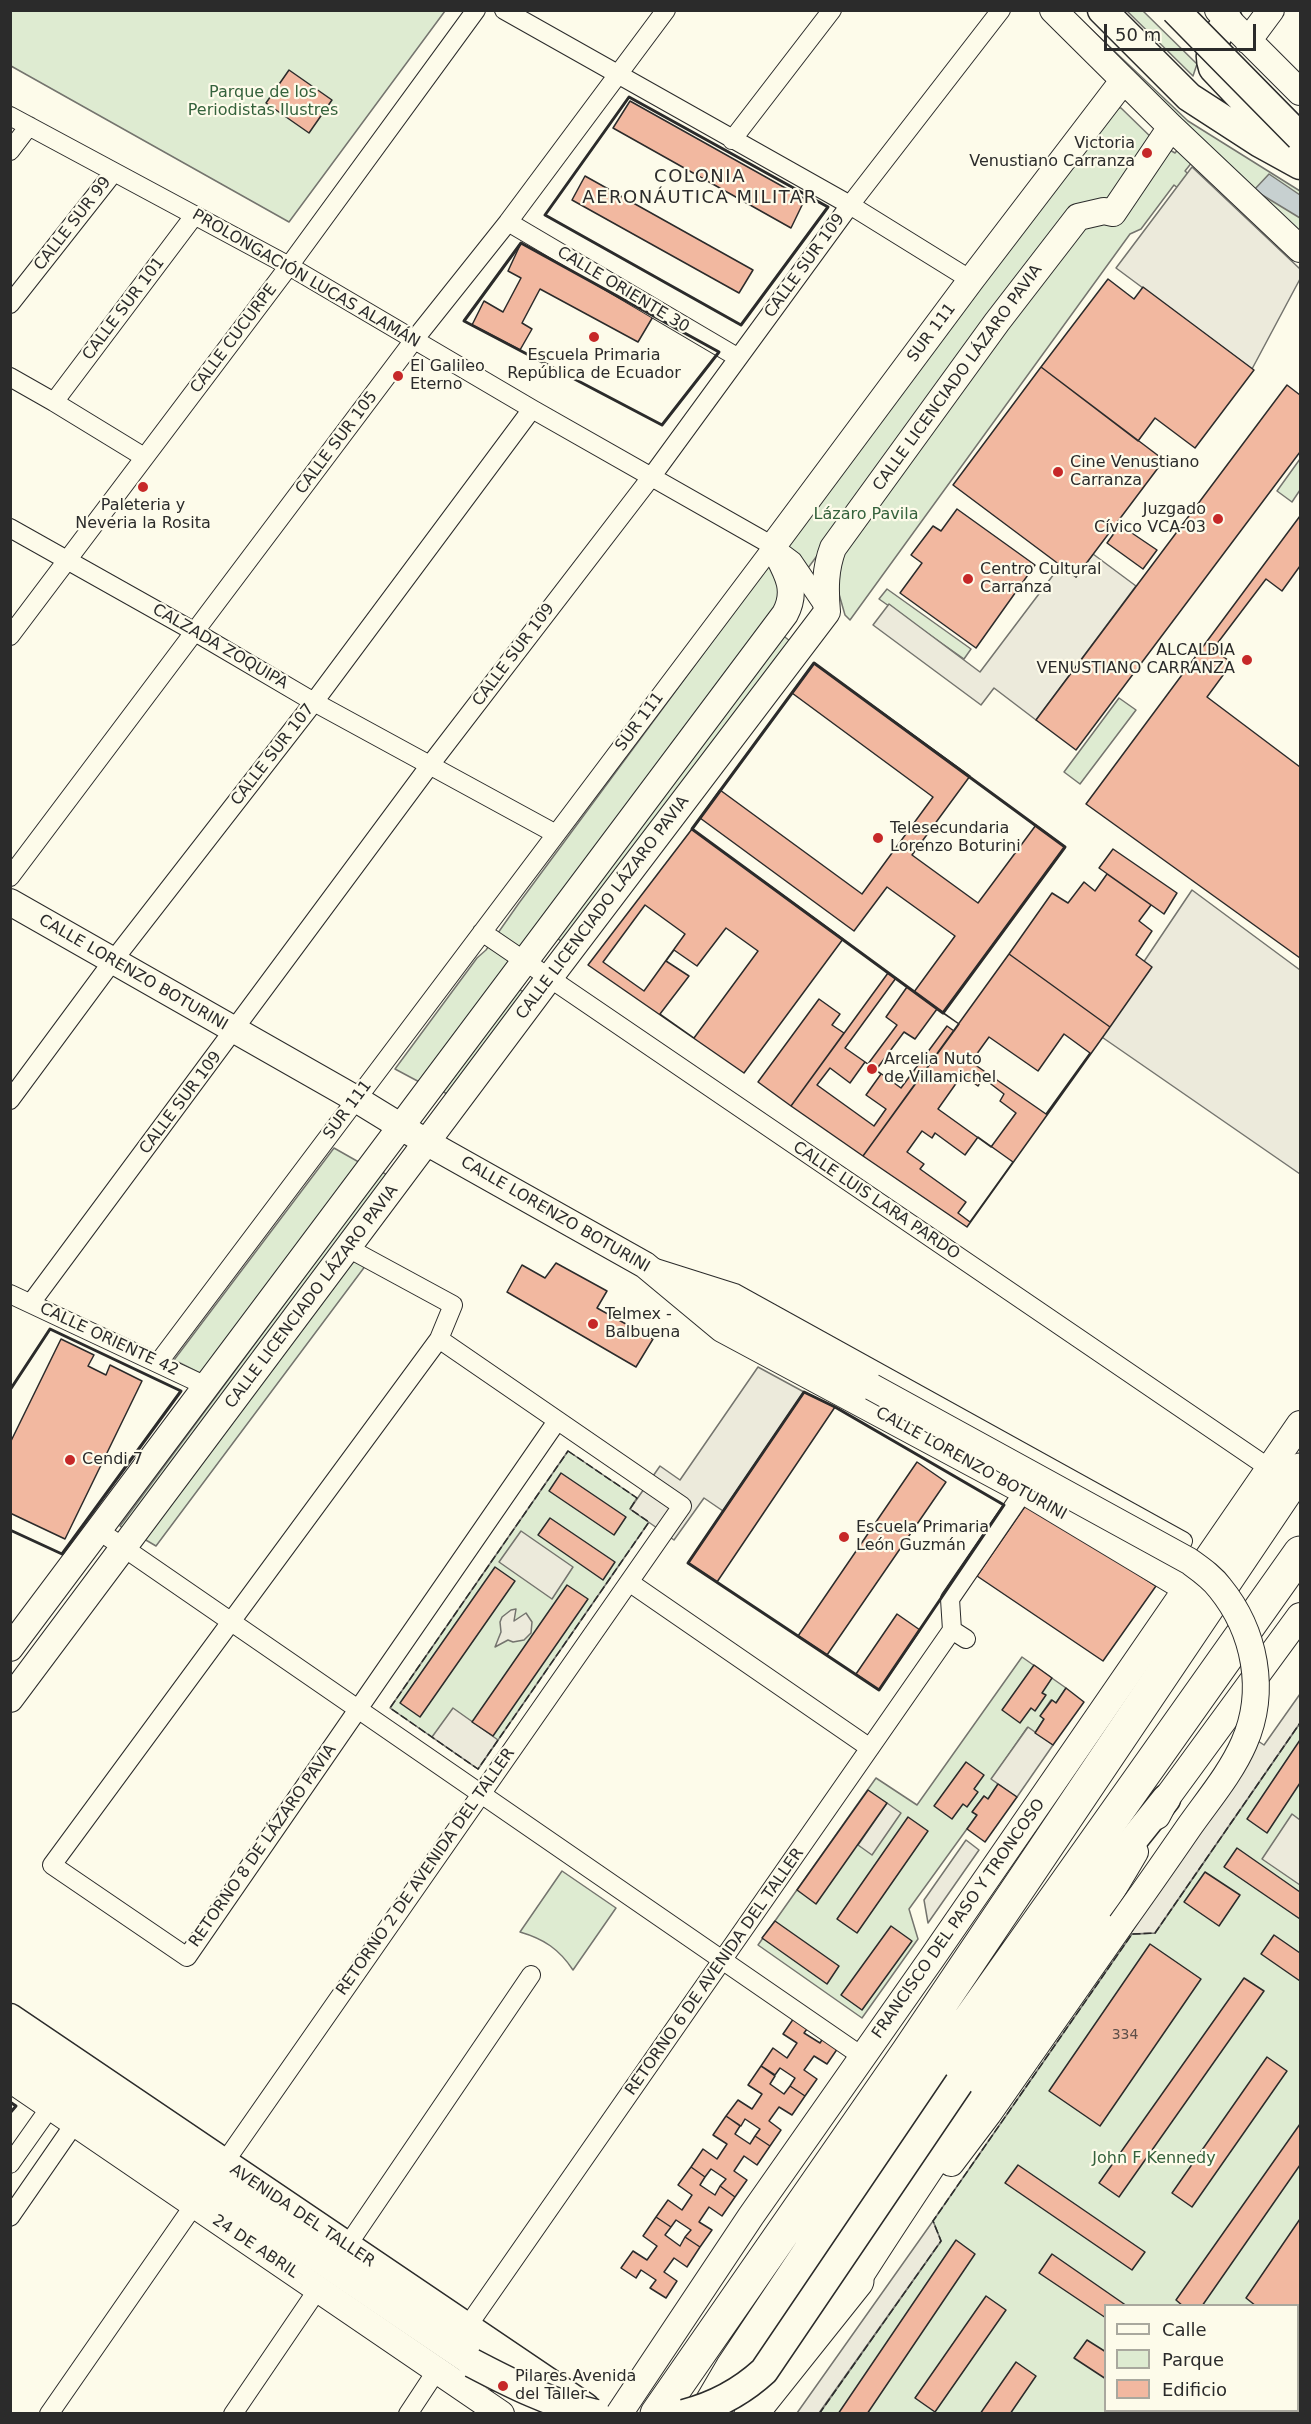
<!DOCTYPE html>
<html>
<head>
<meta charset="utf-8">
<style>
	body { margin:0 }
	#map { position:relative; width:1311px; height:2424px; overflow:hidden; background:#fdfbea; font-family:"DejaVu Sans",sans-serif }
	canvas { display:block }
	.frame { position:absolute; inset:0; border:12px solid #2b2b2b; pointer-events:none }
	.legend { position:absolute; left:1104px; top:2304px; width:195px; height:108px; box-sizing:border-box; background:#fdfbea; border:2px solid #a9a89e; margin:0; padding:8px 10px; list-style:none; font-size:18px; color:#2b2b2b }
	.legend li { display:flex; align-items:center; gap:12px; height:30px }
	.legend b { width:30px; border:2px solid #a9a89e }
	.scale { position:absolute; left:1104px; top:24px; width:152px; height:27px; box-sizing:border-box; border:3px solid #2b2b2b; border-top:0; padding-left:8px; font-size:18px; line-height:21px; white-space:nowrap; color:#2b2b2b; -webkit-text-stroke:4px #fdfbea; paint-order:stroke }
</style>
</head>
<body>
<div id="map">
<canvas width="1311" height="2424"></canvas>
<div class="frame"></div>
<ul class="legend">
<li><b style="height:8px;background:#fdfbea"></b>Calle</li>
<li><b style="height:16px;background:#deebd1"></b>Parque</li>
<li><b style="height:16px;background:#f2b8a0"></b>Edificio</li>
</ul>
<div class="scale">50 m</div>
</div>
<script>
const ctx = document.querySelector('canvas').getContext('2d');
ctx.lineJoin = 'round';
function fillPath(path, color) {
  ctx.fillStyle = color;
  ctx.fill(path, 'evenodd');
}
function trace(path, color, width, dash) {
  ctx.strokeStyle = color;
  ctx.lineWidth = width;
  ctx.lineCap = dash ? 'butt' : 'round';
  ctx.setLineDash(dash || []);
  ctx.stroke(path);
}
function label(font, color, halo, rows, align = 'center') {
  ctx.font = font + ' "DejaVu Sans",sans-serif';
  ctx.lineWidth = 4.5;
  ctx.setLineDash([]);
  ctx.textBaseline = 'middle';
  ctx.strokeStyle = halo;
  ctx.fillStyle = color;
  for (const [text, x, y, turn = 0] of rows) {
    ctx.save();
    ctx.translate(x, y);
    ctx.rotate((+turn || 0) * Math.PI / 180);
    ctx.textAlign = isNaN(turn) ? turn : align;
    if (halo) ctx.strokeText(text, 0, 0);
    ctx.fillText(text, 0, 0);
    ctx.restore();
  }
}
const green = new Path2D(`
	M10 11H445L289 222 11 66Z
	M1066 11H1072L1188 121 1300 191V234Z
	M1127 11H1143L1197 64 1193 76Z
	M1113 107 1121 108 1156 142 1175 153 1179 148 1193 161 1185 171 1199 184 1188 196 1174 185 1141 229 1130 234 850 620 845 615 825 545 425 1085 395 1069 477 958 486 950 519 903 802 520Z
	M1300 459V490L1292 502 1277 491Z
	M887 589 971 649 964 659 879 599Z
	M781 634 790 641 566 945 557 938Z
	M1119 698 1136 710 1080 784 1064 772Z
	M519 989 528 995 453 1096 443 1092Z
	M334 1148 364 1165 204 1375 174 1360Z
	M382 1172 389 1176 125 1530 120 1526Z
	M354 1257 366 1265 156 1546 139 1536Z
	M568 1451 637 1498 630 1509 649 1522 478 1769 390 1708Z
	M1022 1657 1066 1688 1056 1703 1051 1700 1041 1715 1044 1719 1035 1733 1027 1728 992 1779 998 1784 988 1799 984 1796 973 1811 977 1815 909 1909 918 1939 862 2018 758 1945 876 1778 917 1805Z
	M1300 1723V2358L1298 2362V2306H1106V2410L1263 2411 1261 2414H819L941 2241 933 2221 1132 1934 1155 1933Z
	M562 1871 616 1908 573 1970C559 1949 544 1939 520 1932Z`);
fillPath(green, '#deebd1');
trace(green, '#74746e', 1.5);
const parking = new Path2D(`
	M1192 167 1300 269V279L1252 369 1116 268Z
	M1093 554 1136 586 1036 720 994 688 981 705 873 625 889 604 980 672 1060 566 1076 577Z
	M1192 890 1300 970V1174L1096 1033Z
	M758 1367 804 1392 723 1511 704 1498 674 1540 630 1509 660 1466 680 1480Z
	M521 1531 573 1567 552 1599 499 1562Z
	M516 1609 514 1621 526 1613 532 1622 531 1633 524 1640 513 1642 508 1640 495 1647 501 1632 500 1622 502 1617 511 1610Z
	M1300 1694V1723L1155 1933 1132 1934 1114 1921 1243 1731 1264 1745Z
	M453 1708 498 1740 478 1769 432 1737Z
	M1028 1727 1053 1745 1017 1797 991 1779Z
	M887 1803 901 1813 872 1855 858 1845Z
	M1292 1814 1300 1820V1885L1262 1859Z
	M966 1840 979 1850 928 1923 924 1900Z
	M933 2221 941 2241 819 2413H797Z`);
fillPath(parking, '#eceadb');
trace(parking, '#74746e', 1.5);
const water = new Path2D(`
	M1269 174 1300 195V218L1254 190Z`);
fillPath(water, '#c7d0d0');
trace(water, '#74746e', 1.5);
const building = new Path2D(`
	M289 70 332 100 309 133 266 103Z
	M630 101 805 199 791 228 613 128Z
	M585 176 753 270 739 293 572 200Z
	M521 243 654 315 638 342 540 289 522 323 532 329 520 350 472 325 484 301 503 312 521 278 508 271Z
	M1108 279 1134 299 1143 287 1254 370 1195 448 1155 418 1138 441 1041 367Z
	M1041 367 1164 460 1076 577 953 485Z
	M1287 385 1300 395V452L1076 750 1036 720Z
	M957 509 1035 565 976 648 900 593 922 563 911 555 933 526 941 531Z
	M1300 516V958L1086 804Z
	M1120 525 1157 550 1143 569 1107 543Z
	M1300 566V767L1207 697 1232 663 1213 649 1266 579 1282 591Z
	M814 663 970 776 912 855 978 903 1036 825 1065 847 943 1013 914 992 955 936 887 887 854 931 700 818 720 790 862 894 933 797 792 693Z
	M692 829 843 939 744 1073 588 965Z
	M1113 849 1177 893 1164 914 1099 868Z
	M1107 874 1151 905 1139 921 1152 931 1136 955 1152 967 1110 1027 1009 954 1052 893 1068 903 1084 882 1095 891Z
	M645 905 685 934 644 991 603 962Z
	M726 928 758 951 694 1038 660 1014 689 976 666 961 674 950 697 966Z
	M1009 954 1110 1027 967 1227 863 1156Z
	M888 973 959 1024 863 1156 791 1106Z
	M896 978 907 987 886 1017 897 1025 868 1064 845 1048Z
	M819 999 840 1014 832 1025 844 1033 791 1106 758 1082Z
	M937 1009 959 1024 954 1031 947 1026 901 1088 876 1070 904 1032 915 1039Z
	M1064 1034 1090 1053 1046 1114 971 1062 989 1037 1038 1071Z
	M865 1062 881 1074 866 1095 886 1109 874 1126 817 1085 830 1068 850 1083Z
	M962 1075 978 1086 983 1078 1004 1094 1000 1101 1016 1113 991 1147 938 1109Z
	M922 1131 932 1138 935 1133 965 1155 978 1137 1013 1162 970 1222 958 1213 966 1202 920 1169 924 1164 907 1152Z
	M556 1263 607 1291 597 1308 653 1339 636 1367 507 1292 522 1265 545 1278Z
	M61 1339 94 1355 88 1366 106 1375 110 1365 142 1381 65 1539 10 1513V1443Z
	M804 1392 835 1407 717 1582 688 1563Z
	M917 1462 946 1482 827 1655 798 1636Z
	M561 1473 626 1517 614 1535 549 1491Z
	M1028 1502 1156 1586 1103 1661 977 1576Z
	M550 1518 615 1562 603 1580 538 1535Z
	M495 1567 515 1581 420 1717 400 1703Z
	M567 1585 588 1599 493 1736 472 1722Z
	M897 1614 920 1630 879 1690 856 1674Z
	M1034 1665 1052 1678 1042 1693 1046 1695 1035 1711 1031 1708 1020 1723 1002 1710Z
	M1066 1688 1084 1702 1053 1745 1035 1733 1044 1719 1040 1716 1052 1700 1056 1703Z
	M1300 1740V1783L1267 1833 1247 1819Z
	M966 1762 984 1775 974 1789 978 1792 967 1807 963 1804 952 1819 934 1806Z
	M998 1784 1017 1797 985 1842 967 1829 977 1815 972 1812 984 1796 988 1799Z
	M868 1790 887 1803 816 1904 797 1890Z
	M908 1817 928 1831 857 1933 837 1919Z
	M1237 1848 1300 1892V1919L1224 1867Z
	M1205 1872 1240 1895 1219 1926 1184 1902Z
	M775 1921 839 1966 827 1984 762 1938Z
	M891 1926 912 1941 862 2010 841 1995Z
	M1274 1935 1300 1953V1981L1261 1954Z
	M1150 1944 1201 1979 1100 2126 1049 2091Z
	M1244 1978 1264 1991 1119 2197 1099 2183Z
	M796 2015 810 2025 804 2033 820 2043 825 2035 840 2045 827 2064 814 2056 804 2070 817 2079 805 2096 790 2086 795 2078 780 2068 775 2075 761 2066 773 2048 787 2058 797 2043 783 2034Z
	M1267 2057 1287 2071 1192 2207 1172 2193Z
	M761 2066 775 2076 770 2084 784 2094 790 2086 805 2096 792 2115 779 2107 769 2121 781 2130 770 2146 755 2136 760 2129 745 2119 741 2126 726 2116 738 2100 752 2109 762 2094 748 2085Z
	M726 2116 740 2126 735 2134 750 2144 755 2136 770 2146 757 2165 744 2156 734 2171 747 2180 735 2197 720 2186 726 2179 711 2169 705 2177 691 2167 703 2149 717 2159 727 2144 713 2135Z
	M1300 2124V2165L1202 2306H1183L1176 2300Z
	M1018 2165 1145 2252 1132 2270 1005 2183Z
	M691 2167 705 2177 700 2185 715 2195 720 2186 735 2197 722 2216 709 2207 699 2222 712 2230 700 2247 685 2237 691 2230 676 2220 671 2227 656 2217 668 2200 682 2210 692 2195 678 2185Z
	M656 2217 671 2227 665 2235 680 2246 685 2237 700 2247 687 2267 674 2258 664 2272 677 2281 666 2298 650 2288 656 2280 641 2270 636 2278 621 2268 633 2251 647 2260 657 2246 643 2236Z
	M1300 2219V2327L1298 2332V2306H1256L1246 2298Z
	M956 2240 975 2254 867 2414H838Z
	M1052 2254 1127 2306H1106V2318L1039 2273Z
	M986 2296 1006 2310 935 2412 915 2398Z
	M1087 2340 1106 2352V2379L1074 2358Z
	M1016 2362 1036 2376 1010 2414H980Z
	M1151 2410H1191L1195 2414H1156Z`);
fillPath(building, '#f2b8a0');
trace(building, '#2b2b2b', 1.5);
const street = new Path2D(`
	M504 10 850 205 971 280
	M10 116 289 266 532 409 773 546 793 561 827 611
	M732 140 832 10
	M10 151 29 126
	M508 222 737 357
	M10 304 114 172
	M10 377 54 402 144 457
	M54 402 194 216
	M10 528 195 632 314 702 556 834
	M10 636 289 266 476 10
	M10 877 414 340 508 222 666 10
	M482 932 1269 1468
	M10 1100 112 962 314 702 532 409
	M348 1248 453 1305 439 1339 52 1865 187 1957 557 1421
	M656 1268 735 1293 1183 1541
	M10 1294 208 1387
	M31 1303 430 765 652 476 850 205 1001 10
	M158 1363 773 546
	M98 1530 863 2057
	M629 1582 870 1748
	M952 1630 950 1599 1024 1491
	M224 2163 682 1506 439 1339
	M10 2164 51 2106
	M10 2217 75 2123
	M347 2246 531 1975
	M467 2327 952 1630 966 1639
	M49 2414 194 2205
	M233 2414 318 2289
	M408 2414 437 2370`);
const secondary = new Path2D(`
	M1053 10 1171 127 1300 249
	M1218 10 1300 92
	M1248 41 1271 10
	M10 902 356 1099 426 1142 645 1265 722 1329 1024 1491 1187 1589
	M693 1291 872 1387
	M10 1648 785 614C799 588 785 570 773 546L971 280 1123 81
	M10 1699 550 977 827 612C825 589 825 569 833 548L997 322 1078 217 1104 211 1113 213 1171 127
	M1157 1816 1166 1799 1300 1616
	M10 2079 501 2414
	M951 2163 988 2114 1121 1924
	M847 2297C940 2148 1046 2005 1135 1852
	M1298 2380 1300 2376
	M619 2414 751 2216 932 1958 1300 1424
	M1275 2414 1277 2410`);
const primary = new Path2D(`
	M1102 10 1189 97 1260 143 1300 165
	M1228 20C1217 36 1206 49 1213 68L1286 145
	M10 2018 585 2407
	M10 2049 493 2376
	M959 2083 1086 1899 1166 1799`);
const highway = new Path2D(`
	M657 2414 908 2052 1300 1470
	M705 2414 732 2368 888 2135 1300 1553
	M751 2414 857 2281`);
trace(street, '#2b2b2b', 20);
trace(secondary, '#2b2b2b', 28);
trace(primary, '#2b2b2b', 31);
trace(highway, '#2b2b2b', 35);
trace(street, '#fdfbea', 18);
trace(secondary, '#fdfbea', 26);
trace(primary, '#fdfbea', 28);
trace(highway, '#fdfbea', 33);
const secondaryBridge = new Path2D(`
	M872 1387 1189 1561C1200 1569 1212 1577 1220 1588 1255 1631 1267 1691 1244 1743 1231 1773 1208 1800 1189 1827 1167 1859 1144 1892 1121 1924`);
const primaryBridge = new Path2D(`
	M1175 10 1300 137
	M472 2363C512 2384 552 2404 596 2414
	M684 2414C715 2406 740 2393 764 2371L959 2083`);
trace(secondaryBridge, '#2b2b2b', 28, []);
trace(primaryBridge, '#2b2b2b', 31, []);
trace(secondaryBridge, '#fdfbea', 26);
trace(primaryBridge, '#fdfbea', 28);
trace(new Path2D(`
	M568 1451 637 1498 630 1509 649 1522 478 1769 390 1708Z
	M1298 2362 1300 2358
	M819 2414 941 2241 933 2221 1132 1934 1155 1933 1300 1723`), '#2b2b2b', 1.5, [8, 3]);
trace(new Path2D(`
	M629 97 828 207 741 325 545 215Z
	M521 243 719 352 662 425 464 321Z
	M814 663 1065 847 943 1013 692 829Z
	M10 1390 50 1329 181 1391 62 1554 10 1530
	M804 1392 835 1407 1004 1505 879 1690 688 1563Z
	M10 2102 16 2106 10 2113`), '#2b2b2b', 3);
for (const [x, y, r, color] of [
	[1147,153,6,"#c62828"],
	[594,337,6,"#c62828"],
	[398,376,6,"#c62828"],
	[1058,472,6,"#c62828"],
	[143,487,6,"#c62828"],
	[1218,519,6,"#c62828"],
	[968,579,6,"#c62828"],
	[1247,660,6,"#c62828"],
	[878,838,6,"#c62828"],
	[872,1069,6,"#c62828"],
	[593,1324,6,"#c62828"],
	[70,1460,6,"#c62828"],
	[844,1537,6,"#c62828"],
	[503,2386,6,"#c62828"]
]) {
  const dot = new Path2D();
  dot.arc(x, y, r, 0, 2 * Math.PI);
  ctx.fillStyle = color;
  ctx.fill(dot);
  trace(dot, '#fdfbea', 2);
}
label('14px', '#5d4e48', null, [
	["334",1125,2035]
]);
label('16px', '#34623c', '#fdfbea', [
	["Parque de los",263,93],
	["Periodistas Ilustres",263,111],
	["Lázaro Pavila",866,515],
	["John F Kennedy",1154,2159]
]);
label('16px', '#2b2b2b', '#fdfbea', [
	["Victoria",1135,144,"right"],
	["Venustiano Carranza",1135,162,"right"],
	["Escuela Primaria",594,356,"center"],
	["República de Ecuador",594,374,"center"],
	["El Galileo",410,367],
	["Eterno",410,385],
	["Cine Venustiano",1070,463],
	["Carranza",1070,481],
	["Paleteria y",143,506,"center"],
	["Neveria la Rosita",143,524,"center"],
	["Juzgado",1206,510,"right"],
	["Cívico VCA-03",1206,528,"right"],
	["Centro Cultural",980,570],
	["Carranza",980,588],
	["ALCALDIA",1235,651,"right"],
	["VENUSTIANO CARRANZA",1235,669,"right"],
	["Telesecundaria",890,829],
	["Lorenzo Boturini",890,847],
	["Arcelia Nuto",884,1060],
	["de Villamichel",884,1078],
	["Telmex -",605,1315],
	["Balbuena",605,1333],
	["Cendi 7",82,1460],
	["Escuela Primaria",856,1528],
	["León Guzmán",856,1546],
	["Pilares Avenida",515,2377],
	["del Taller",515,2395]
], 'left');
label('16px', '#2b2b2b', '#fdfbea', [
	["CALLE SUR 99",73,224,-52],
	["CALLE SUR 109",805,266,-54],
	["PROLONGACIÓN LUCAS ALAMÁN",306,279,30],
	["CALLE ORIENTE 30",623,290,31],
	["CALLE SUR 101",124,309,-53],
	["SUR 111",932,333,-53],
	["CALLE CUCURPE",234,339,-53],
	["CALLE LICENCIADO LÁZARO PAVIA",958,378,-54],
	["CALLE SUR 105",337,443,-53],
	["CALZADA ZOQUIPA",220,647,30],
	["CALLE SUR 109",514,655,-53],
	["SUR 111",640,722,-53],
	["CALLE SUR 107",273,755,-52],
	["CALLE LICENCIADO LÁZARO PAVIA",603,908,-53],
	["CALLE LORENZO BOTURINI",133,973,30],
	["CALLE SUR 109",181,1103,-53],
	["SUR 111",348,1110,-53],
	["CALLE LUIS LARA PARDO",876,1201,34],
	["CALLE LORENZO BOTURINI",555,1215,30],
	["CALLE LICENCIADO LÁZARO PAVIA",312,1297,-53],
	["CALLE ORIENTE 42",109,1340,25],
	["CALLE LORENZO BOTURINI",971,1464,29],
	["RETORNO 8 DE LÁZARO PAVIA",263,1846,-55],
	["RETORNO 2 DE AVENIDA DEL TALLER",426,1872,-55],
	["FRANCISCO DEL PASO Y TRONCOSO",959,1919,-55],
	["RETORNO 6 DE AVENIDA DEL TALLER",715,1972,-55],
	["AVENIDA DEL TALLER",302,2216,34],
	["24 DE ABRIL",255,2247,34]
]);
ctx.letterSpacing = '1.5px';
label('18px', '#2b2b2b', '#fdfbea', [
	["COLONIA",700,177],
	["AERONÁUTICA MILITAR",700,198]
]);
ctx.letterSpacing = '0px';
</script>
</body>
</html>
